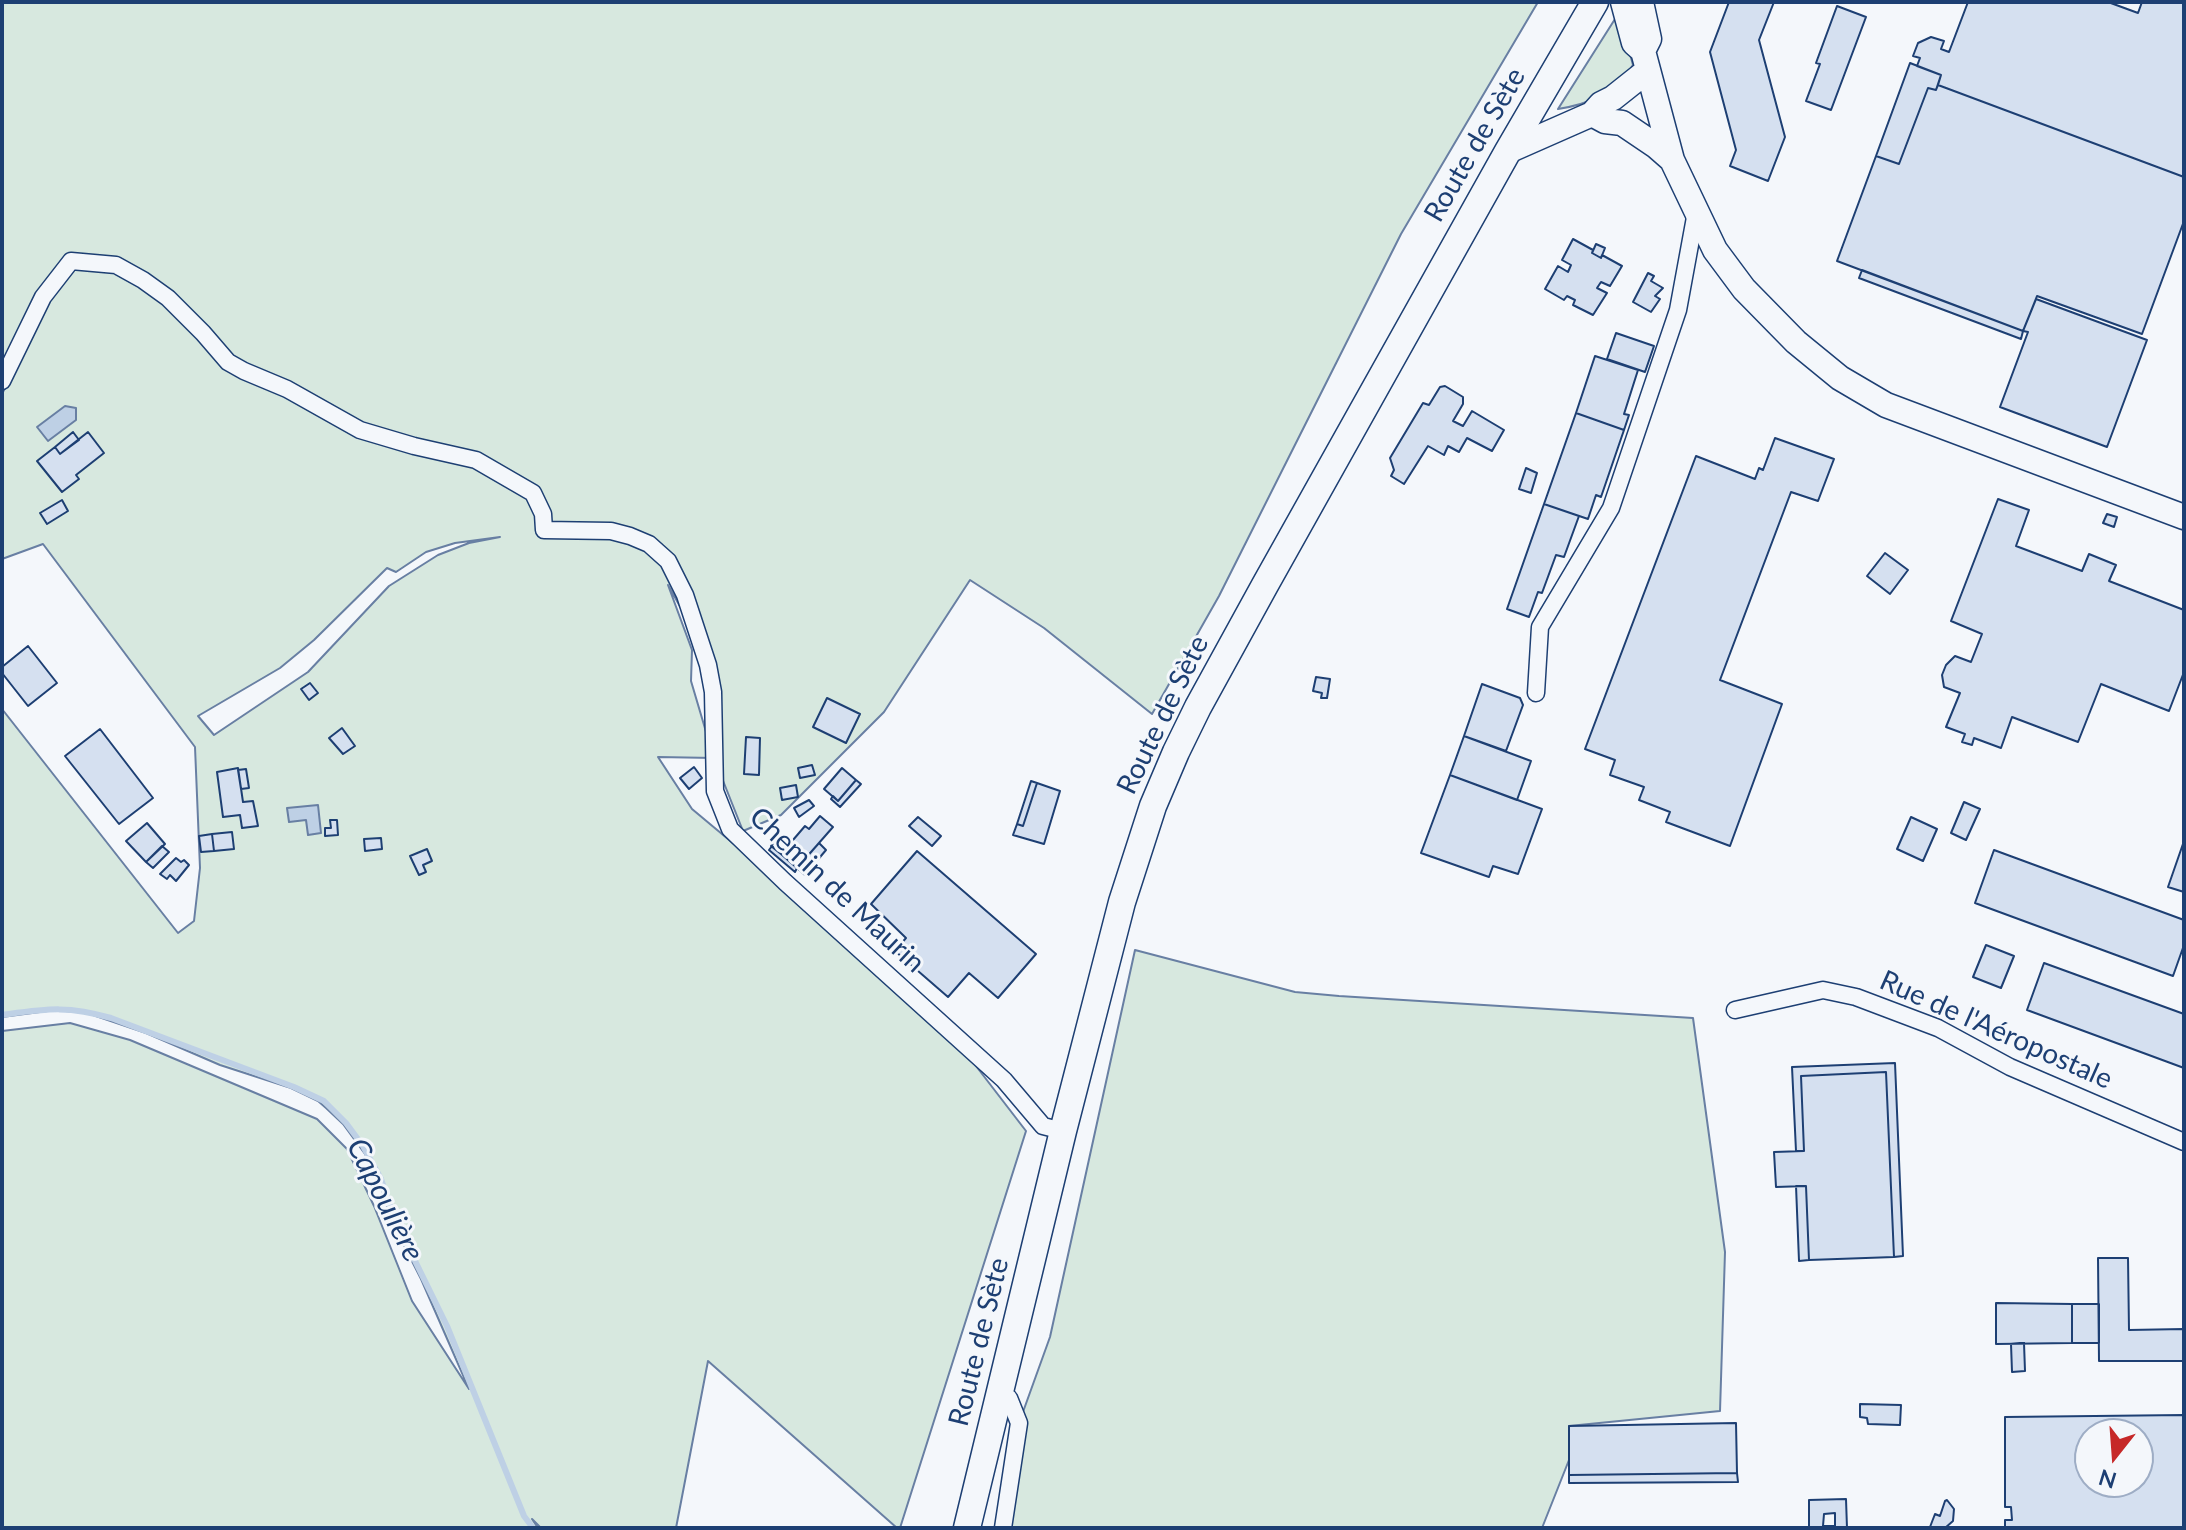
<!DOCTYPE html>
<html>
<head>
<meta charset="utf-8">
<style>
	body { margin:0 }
	#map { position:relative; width:2186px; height:1530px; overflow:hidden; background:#f4f7fb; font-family:Lato,sans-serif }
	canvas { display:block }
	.frame { position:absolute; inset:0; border:4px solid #1d3f73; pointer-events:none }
	.north { position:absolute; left:2074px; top:1418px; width:80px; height:80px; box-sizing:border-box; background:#f4f7fb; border:2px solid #9eadc5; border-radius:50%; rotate:197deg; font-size:22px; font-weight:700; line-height:32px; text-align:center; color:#1d3f73 }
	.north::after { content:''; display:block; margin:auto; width:28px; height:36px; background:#c62828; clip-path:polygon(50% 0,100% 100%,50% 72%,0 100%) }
</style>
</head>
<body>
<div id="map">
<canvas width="2186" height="1530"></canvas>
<div class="frame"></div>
<div class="north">N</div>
</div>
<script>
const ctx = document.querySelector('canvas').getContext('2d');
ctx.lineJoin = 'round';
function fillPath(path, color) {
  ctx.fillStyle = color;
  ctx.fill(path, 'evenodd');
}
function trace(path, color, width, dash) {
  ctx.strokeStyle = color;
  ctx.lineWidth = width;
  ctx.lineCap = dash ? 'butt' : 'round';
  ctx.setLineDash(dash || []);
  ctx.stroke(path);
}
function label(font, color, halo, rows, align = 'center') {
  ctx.font = font + ' Lato,sans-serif';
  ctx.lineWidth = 6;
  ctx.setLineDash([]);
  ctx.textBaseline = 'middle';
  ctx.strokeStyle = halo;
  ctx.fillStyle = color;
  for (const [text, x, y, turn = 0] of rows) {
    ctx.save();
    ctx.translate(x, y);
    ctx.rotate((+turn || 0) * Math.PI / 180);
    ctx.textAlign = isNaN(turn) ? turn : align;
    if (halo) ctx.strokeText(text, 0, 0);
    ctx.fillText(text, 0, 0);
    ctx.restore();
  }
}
const green = new Path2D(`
	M2 2H1538L1401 234 1219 596 1152 714 1044 628 970 580 884 712 781 815 743 831 714 758 658 757 692 809 789 890 966 1053 1026 1131 900 1528H897L708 1361 676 1528H541L532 1519 538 1528H2V1031L70 1023 130 1040 317 1119 347 1149 374 1206 412 1301 469 1389 421 1279 391 1220 381 1188 365 1154 343 1124 326 1108 318 1101 291 1088 220 1065 146 1033 87 1013 55 1010 2 1017V709L178 933 194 921 200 868 195 747 43 544 2 559V394L37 323 2 366ZM500 537 469 543 438 555 389 586 308 672 214 735 198 716 280 668 314 640 387 568 396 572 426 552 455 543ZM668 585 701 644 712 752 691 681 692 650Z
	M1615 19 1622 25 1633 65C1616 94 1589 104 1558 109Z
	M1135 950 1295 992 1339 996 1693 1018 1725 1252 1720 1411 1569 1426V1460L1542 1528H1003L1019 1423 1050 1337Z`);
fillPath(green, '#d7e8df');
trace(green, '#687fa3', 2);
const water = new Path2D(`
	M65 406 76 408V420L48 441 37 427Z
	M318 805 321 833 308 835 306 820 289 822 287 808Z`);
fillPath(water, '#bed0e5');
trace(water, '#687fa3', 2);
trace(new Path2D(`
	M2 1015C46 1009 67 1005 111 1018L294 1087 324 1101 346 1123 363 1146 381 1179 395 1220 447 1326 524 1516 533 1528`), '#bed0e5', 6);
const building = new Path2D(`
	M1729 2H1774L1759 40 1785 137 1768 181 1730 166 1736 150 1710 52Z
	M1968 2H2108L2138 13 2142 2H2184V177L1938 85 1941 75 1917 66 1920 58 1913 56 1918 43 1931 37 1944 41 1941 49 1949 52Z
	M1837 6 1866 17 1831 110 1806 101 1820 64 1816 63Z
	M1910 63 1941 75 1936 90 1928 88 1899 164 1876 156Z
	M1938 85 2184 177V221L2142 334 2037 296 2023 331 1837 261 1876 156 1899 164 1928 88 1936 90Z
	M1573 239 1593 250 1592 253 1601 258 1602 255 1622 266 1610 286 1601 282 1597 288 1607 293 1593 315 1573 305 1575 300 1567 296 1564 300 1545 289 1558 266 1568 272 1571 265 1562 260Z
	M1596 244 1605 248 1601 258 1592 253Z
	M1862 270 2023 331 2021 339 1859 278Z
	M1648 273 1654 276 1651 281 1663 288 1655 296 1660 299 1651 312 1633 302Z
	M2036 299 2147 340 2107 447 2000 407 2028 332 2023 331Z
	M1616 333 1654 346 1645 372 1607 359Z
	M1595 356 1638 370 1624 414 1629 415 1624 430 1576 413Z
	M1445 386 1463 397V404L1453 421 1463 426 1472 411 1504 430 1492 451 1467 438 1459 452 1448 446 1444 455 1428 446 1404 484 1391 476 1394 470 1390 458 1423 403 1429 405 1440 387Z
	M1576 413 1624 430 1601 497 1596 495 1588 519 1544 504Z
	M73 432 79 440 60 454 55 447Z
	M88 432 104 453 76 475 79 479 62 492 37 461 55 447 60 454Z
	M1775 438 1834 459 1818 501 1791 492 1720 680 1782 704 1730 846 1666 822 1670 812 1639 800 1644 787 1610 775 1615 760 1585 749 1696 456 1755 479 1759 468 1763 470Z
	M1526 468 1537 473 1531 493 1519 489Z
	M1998 499 2029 510 2016 546 2082 571 2089 554 2116 565 2109 581 2184 610V672L2169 711 2101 684 2078 742 2012 717 2001 748 1974 738 1972 745 1962 742 1965 734 1946 727 1960 693 1944 687 1942 675 1946 665 1955 656 1971 662 1982 634 1951 621Z
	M62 500 68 511 47 524 40 513Z
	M1544 504 1579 516 1564 557 1556 555 1542 593 1538 592 1529 617 1507 609Z
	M2107 514 2117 517 2114 527 2103 523Z
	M1885 553 1908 570 1890 594 1867 576Z
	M28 646 57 683 28 706 2 673V667Z
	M1316 677 1330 679 1327 698H1321L1322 693 1313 691Z
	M310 683 318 693 309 700 301 689Z
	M1482 684 1520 698 1523 705 1506 751 1464 736Z
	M827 698 860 714 846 743 813 727Z
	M342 728 355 746 343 754 329 738Z
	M100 729 153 798 119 824 65 756Z
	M1464 736 1531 761 1517 800 1450 775Z
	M746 737 760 738 759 775 744 774Z
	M812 765 815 775 800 778 798 768Z
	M694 767 702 778 689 789 680 778Z
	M238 768 243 802 253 801 258 826 242 828 240 815 223 817 217 772Z
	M842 768 856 780 838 801 824 789Z
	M246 769 249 788 241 789 238 770Z
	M1450 775 1542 809 1518 874 1493 866 1489 877 1421 853Z
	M856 780 861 784 840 807 831 799 833 796 838 801Z
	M1031 781 1037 783 1023 826 1017 824Z
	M1037 783 1060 791 1044 844 1013 835 1017 824 1023 826Z
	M796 785 798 797 782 800 780 788Z
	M809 800 814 806 799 817 794 808Z
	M1964 802 1980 809 1966 840 1951 833Z
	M820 816 833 827 797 868 781 854 805 826 809 829Z
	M918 817 941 836 932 846 909 826Z
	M1911 817 1937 829 1923 861 1897 849Z
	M330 820H337L338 835 325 836V828H331Z
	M147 823 165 844 146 862 126 841Z
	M232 832 234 849 214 851 212 834Z
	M212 834 214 851 201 852 199 836Z
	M381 838 382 849 365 851 364 839Z
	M779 838 785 843 787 840 790 843 781 854 771 846Z
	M2184 841V892L2168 887Z
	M819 843 826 850 805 875 797 868Z
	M162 846 169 852 153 868 146 862Z
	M772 846 797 868 795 872 769 850Z
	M427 849 432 861 423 865 426 872 419 875 410 856Z
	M1994 850 2184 920V945L2173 976 1975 903Z
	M917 851 1036 954 998 998 969 973 948 997 895 951 906 938 871 904Z
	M176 858 181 862 184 860 189 865 176 881 170 875 167 879 160 874Z
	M1986 945 2014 956 2001 988 1973 977Z
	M2044 963 2184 1014V1068L2027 1010Z
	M1895 1063 1903 1256 1894 1257 1886 1072 1801 1076 1804 1151H1796L1792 1067Z
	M1886 1072 1894 1257 1809 1260 1806 1186 1776 1187 1774 1152 1804 1151 1801 1076Z
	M1796 1186H1806L1809 1260 1799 1261Z
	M2098 1258H2128L2129 1330 2184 1329V1361H2099Z
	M1996 1303 2072 1304V1343L1996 1344Z
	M2072 1304H2099V1343H2072Z
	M2024 1343 2025 1371 2012 1372 2011 1344Z
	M1860 1404 1901 1405 1900 1425 1868 1424 1867 1418 1860 1417Z
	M2184 1415V1528H2005V1520H2012L2011 1507H2005V1417ZM2090 1434H2138V1482H2090Z
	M1736 1423 1737 1473 1569 1475V1426Z
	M1737 1473 1738 1482 1569 1483V1475Z
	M1846 1499 1847 1528H1809V1500ZM1835 1513V1526H1823L1824 1514Z
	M1947 1500 1954 1509 1953 1521 1945 1528 1930 1527 1935 1514 1940 1516 1945 1501Z`);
fillPath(building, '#d5e0f0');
trace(building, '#1d3f73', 2);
const street = new Path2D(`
	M2 381 43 297 71 261 116 265 143 280 168 298 203 333 228 362 244 371 287 389 360 430 414 446 476 460 533 493 543 514 544 530 611 531 630 536 649 544 668 561 685 595 708 665 713 692 715 791 730 829 785 882 1004 1080 1043 1126 1063 1131
	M1536 693 1540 627 1611 508 1678 310 1696 212
	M1735 1010 1823 990 1856 997 1938 1028 2010 1067 2184 1142
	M999 1394 1009 1398 1019 1423 1003 1528`);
const secondary = new Path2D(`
	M1623 2 1634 43 1643 51 1672 160 1715 250 1744 289 1796 342 1840 378 1886 405 2184 517
	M1641 2 1649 39 1643 51
	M1592 114 1601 104 1613 98 1647 71
	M1508 151 1592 114 1605 121 1622 123 1656 146 1672 160`);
const primary = new Path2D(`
	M967 1528 1063 1131 1122 902 1153 806 1176 752 1198 707 1265 585 1508 151 1595 2`);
trace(street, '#1d3f73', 19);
trace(secondary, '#1d3f73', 27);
trace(primary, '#1d3f73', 29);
trace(street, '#f4f7fb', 16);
trace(secondary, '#f4f7fb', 24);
trace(primary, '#f4f7fb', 26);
label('28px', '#1d3f73', '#f4f7fb', [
	["Route de Sète",1475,145,-60],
	["Route de Sète",1163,715,-64],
	["Chemin de Maurin",837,890,43],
	["Rue de l'Aéropostale",1996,1030,24],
	["Route de Sète",979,1342,-76]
]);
label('italic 30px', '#1d3f73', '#f4f7fb', [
	["Capoulière",385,1200,63]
]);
</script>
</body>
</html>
